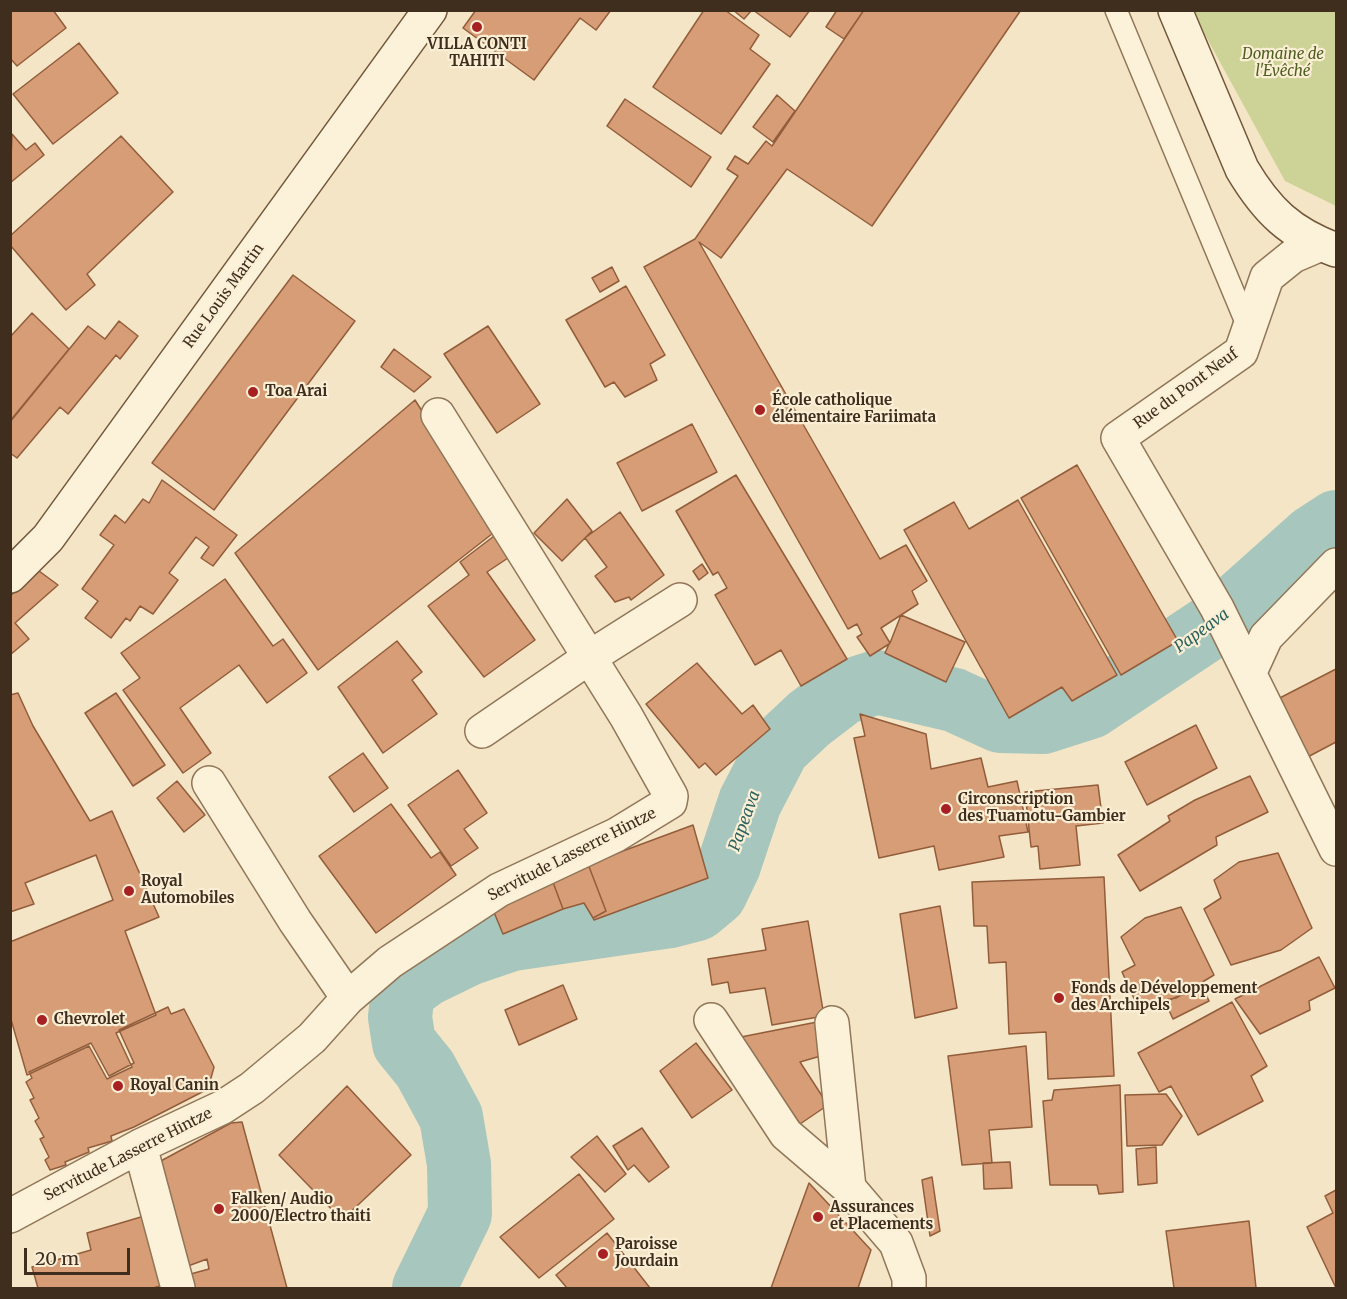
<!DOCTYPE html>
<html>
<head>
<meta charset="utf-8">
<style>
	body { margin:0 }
	#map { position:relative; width:1347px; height:1299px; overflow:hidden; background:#f3e5c5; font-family:Merriweather,serif }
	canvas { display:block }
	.frame { position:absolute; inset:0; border:12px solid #3f2e1e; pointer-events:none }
	.scale { position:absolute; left:24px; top:1248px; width:106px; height:27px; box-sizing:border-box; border:3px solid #3f2e1e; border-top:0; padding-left:8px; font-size:18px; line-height:21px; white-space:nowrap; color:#3f2e1e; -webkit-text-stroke:4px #faefd5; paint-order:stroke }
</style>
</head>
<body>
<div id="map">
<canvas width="1347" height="1299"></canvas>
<div class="frame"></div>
<div class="scale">20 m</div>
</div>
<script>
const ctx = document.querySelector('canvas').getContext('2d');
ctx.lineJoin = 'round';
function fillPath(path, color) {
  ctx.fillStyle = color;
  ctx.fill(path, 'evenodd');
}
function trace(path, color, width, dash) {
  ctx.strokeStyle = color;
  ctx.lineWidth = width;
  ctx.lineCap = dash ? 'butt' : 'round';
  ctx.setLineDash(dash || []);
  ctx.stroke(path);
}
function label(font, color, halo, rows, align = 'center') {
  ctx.font = font + ' Merriweather,serif';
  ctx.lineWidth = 4.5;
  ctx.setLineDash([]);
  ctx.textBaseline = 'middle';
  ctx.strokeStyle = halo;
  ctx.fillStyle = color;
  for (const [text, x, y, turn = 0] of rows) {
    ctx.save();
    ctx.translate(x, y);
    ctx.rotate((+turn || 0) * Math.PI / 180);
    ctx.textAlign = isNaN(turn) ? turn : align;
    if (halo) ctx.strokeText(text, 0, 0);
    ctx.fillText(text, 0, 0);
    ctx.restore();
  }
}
fillPath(new Path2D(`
	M1195 11H1336V206L1285 181 1203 31Z`), '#cdd397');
trace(new Path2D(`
	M424 1288 460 1214 459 1164 451 1117 425 1069 404 1043 400 1017 403 991 425 975 468 954 512 939 670 916 697 909 715 894 729 865 750 802 778 748 809 719 843 693 877 682 954 700 1000 721 1043 722 1090 707 1218 622 1313 537 1336 522`), '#a7c6bd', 64);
const building = new Path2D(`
	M10 10H53L66 28 17 66 10 58Z
	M476 10H611L596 30 580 18 534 80 463 28Z
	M704 10H725L759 35 750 49 770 64 721 134 653 87Z
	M733 10H751V11L744 19Z
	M753 10H810L790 37Z
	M837 10H864L844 39 826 27Z
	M864 10H1021L872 226 787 169 721 258 699 242 880 559 906 545 927 581 912 591 918 604 881 628 890 643 901 615 965 642 946 682 885 653 889 644 870 656 857 637 862 634 857 624 848 629 644 267 695 239 738 176 727 169 735 156 748 164 766 141 772 146Z
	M79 43 118 93 53 144 13 94Z
	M777 95 795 111 773 142 753 127Z
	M625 99 711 157 691 187 607 126Z
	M12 134 26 150 35 143 44 155 10 183Z
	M121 136 173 192 87 274 95 285 66 310 10 245V236Z
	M612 267 619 281 600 292 592 278Z
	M293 275 355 321 214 510 152 463Z
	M626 286 665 355 650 364 657 380 625 397 614 382 605 387 566 320Z
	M32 313 69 349 10 421V337Z
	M119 321 138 336 120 359 116 355 68 414 60 407 17 458 10 453V422L88 326 105 339Z
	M488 326 540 404 497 433 444 354Z
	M394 349 431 377 414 392 381 367Z
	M415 400 497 530 318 670 235 553Z
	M692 424 717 472 642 511 617 463Z
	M1077 465 1178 641 1121 675 1021 498Z
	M736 475 847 659 801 686 781 650 755 665 715 595 727 588 718 572 713 575 676 511Z
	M162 480 237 535 213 566 201 558 209 547 196 537 169 573 178 580 153 614 140 606 130 621 126 618 111 638 85 618 98 601 82 589 114 545 100 535 115 515 125 523 143 499 149 503Z
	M567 499 592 531 562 561 534 533Z
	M1018 500 1117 675 1072 701 1062 687 1009 718 904 530 954 502 969 529Z
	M620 512 664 575 631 600 629 597 615 602 595 576 607 567 585 538Z
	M498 533 511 556 487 572 535 640 484 677 428 606 469 575 460 562Z
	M702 564 708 573 699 580 693 571Z
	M39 571 58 585 15 623 29 639 10 655V596Z
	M225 579 273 646 283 639 307 673 267 703 239 665 180 708 211 753 183 773 123 690 140 678 121 653Z
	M397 641 422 672 412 680 437 714 383 753 338 687Z
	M697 663 742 714 753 705 770 729 716 775 705 763 699 768 646 704Z
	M1336 669V742L1302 760 1272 702Z
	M18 693 33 726 90 821 112 811 159 917 125 931 156 1015 116 1033 132 1067 107 1079 89 1046 27 1075 10 1016V942L113 900 96 855 25 883 34 904 10 912V695Z
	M116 693 165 765 133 786 85 713Z
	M860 714 926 734 931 769 981 758 988 787 1017 781 1028 832 999 836 1004 857 939 870 934 846 879 858 854 738 865 736Z
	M1196 725 1217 768 1147 805 1125 762Z
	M363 753 388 788 354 812 329 777Z
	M458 770 487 813 464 829 478 848 451 866 408 805Z
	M1250 776 1268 812 1216 837 1217 845 1140 891 1118 855 1170 821 1168 816 1195 800Z
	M177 781 205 815 184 832 157 798Z
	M1098 785 1103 823 1076 826 1080 865 1040 869 1038 846 1031 847 1025 792Z
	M391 804 431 858 440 852 456 875 376 933 319 856Z
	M693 825 708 878 594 920 593 918 606 911 588 864Z
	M1278 853 1312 928 1281 950 1231 965 1204 909 1221 898 1214 880 1239 862Z
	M588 864 606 911 593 918 584 903 563 909 551 877Z
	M551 877 563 909 503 934 491 905Z
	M1104 877 1114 1076 1048 1079 1046 1032 1009 1034 1006 962 989 963 987 926H974L972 882Z
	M940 906 957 1008 915 1018 900 914Z
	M1181 907 1214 975 1176 998 1137 1005 1122 972 1135 965 1121 937 1145 918Z
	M808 921 824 1016 772 1025 765 988 730 993 728 982 712 985 708 959 766 950 762 929Z
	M1319 957 1335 988 1309 1001 1310 1010 1260 1034 1235 999Z
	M563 985 577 1019 519 1045 505 1010Z
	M1202 986 1209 1001 1173 1019 1165 1002Z
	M1232 1002 1267 1066 1251 1076 1263 1101 1198 1135 1171 1086 1159 1092 1138 1053Z
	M168 1007 171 1014 184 1009 214 1067 208 1089 134 1127 111 1136 112 1141 88 1148 89 1152 65 1162 66 1165 50 1170 45 1160 49 1157 40 1139 44 1137 35 1121 39 1118 30 1100 34 1098 26 1082 32 1078 29 1072 91 1043 109 1076 134 1063 119 1030Z
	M817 1022 824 1055 800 1062 828 1105 800 1124 741 1037Z
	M696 1043 732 1090 692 1118 660 1071Z
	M1026 1046 1032 1127 989 1130 992 1163 962 1165 948 1056Z
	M1120 1085 1123 1192 1099 1194 1097 1185H1050L1043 1101 1052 1100 1054 1090Z
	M347 1086 411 1155 342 1220 279 1155Z
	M1166 1094 1182 1116 1162 1145 1127 1146 1125 1095Z
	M242 1122 287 1288H191L187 1275 209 1269 207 1259 188 1266 159 1162 231 1123Z
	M642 1128 669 1167 649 1182 634 1165 628 1170 613 1146Z
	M597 1136 626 1174 605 1192 571 1157Z
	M1156 1147 1157 1183 1138 1185 1136 1149Z
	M1010 1162 1012 1188 984 1189 983 1163Z
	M579 1174 614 1219 539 1278 500 1237Z
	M932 1177 940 1231 930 1236 922 1180Z
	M809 1183 871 1250 858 1288H771Z
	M1336 1190V1288L1307 1227 1333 1213 1325 1196Z
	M151 1214 171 1283 153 1288H38L32 1267 91 1250 87 1233Z
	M1249 1221 1256 1288H1174L1166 1231Z
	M607 1233 650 1288H567L556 1275Z`);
fillPath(building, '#d69d76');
trace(building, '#935d3b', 1.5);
const service = new Path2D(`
	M1116 10 1248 327`);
const minor = new Path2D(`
	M1321 244 1293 256 1267 277 1241 352 1118 438 1217 608 1336 849
	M1250 672 1266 637 1336 565
	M482 731 590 657 680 600
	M209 783 295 921 348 998
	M711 1020 786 1134 849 1188
	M832 1023 849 1188 896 1243 909 1278V1288
	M140 1146 178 1288
	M10 1216 140 1146 223 1107 252 1088 312 1038 348 998 390 962 499 890 616 835 670 802 671 796 626 716 438 415`);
const secondary = new Path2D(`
	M1175 10 1242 169C1267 211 1290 233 1336 250
	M10 576 48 538 430 10`);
trace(service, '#917658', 24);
trace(minor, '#917658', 36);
trace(secondary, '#73573b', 36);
trace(service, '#fcf2d9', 21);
trace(minor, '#fcf2d9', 33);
trace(secondary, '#fcf2d9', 33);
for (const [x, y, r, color] of [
	[477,27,6,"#a72022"],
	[253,392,6,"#a72022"],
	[760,410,6,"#a72022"],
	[946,809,6,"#a72022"],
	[129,891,6,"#a72022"],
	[1059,998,6,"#a72022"],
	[42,1020,6,"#a72022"],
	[118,1086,6,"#a72022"],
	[219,1209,6,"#a72022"],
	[818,1217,6,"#a72022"],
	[603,1254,6,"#a72022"]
]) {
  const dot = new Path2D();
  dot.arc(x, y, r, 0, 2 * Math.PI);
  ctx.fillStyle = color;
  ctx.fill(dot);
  trace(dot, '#faefd5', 2);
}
label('bold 15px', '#3f2e1e', '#faefd5', [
	["VILLA CONTI",477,45,"center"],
	["TAHITI",477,62,"center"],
	["Toa Arai",265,392],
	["École catholique",772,401],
	["élémentaire Fariimata",772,418],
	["Circonscription",958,800],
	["des Tuamotu-Gambier",958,817],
	["Royal",141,882],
	["Automobiles",141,899],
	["Fonds de Développement",1071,989],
	["des Archipels",1071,1006],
	["Chevrolet",54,1020],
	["Royal Canin",130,1086],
	["Falken/ Audio",231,1200],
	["2000/Electro thaiti",231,1217],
	["Assurances",830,1208],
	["et Placements",830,1225],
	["Paroisse",615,1245],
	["Jourdain",615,1262]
], 'left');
label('italic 15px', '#4f5e22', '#faefd5', [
	["Domaine de",1283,55],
	["l'Évêché",1283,72]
]);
label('15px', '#3f2e1e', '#faefd5', [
	["Rue Louis Martin",224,296,-54],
	["Rue du Pont Neuf",1186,389,-36],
	["Servitude Lasserre Hintze",572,855,-27],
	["Servitude Lasserre Hintze",128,1155,-27]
]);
label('italic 16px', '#2b615d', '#faefd5', [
	["Papeava",1202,631,-36],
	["Papeava",745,821,-70]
]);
</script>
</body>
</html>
